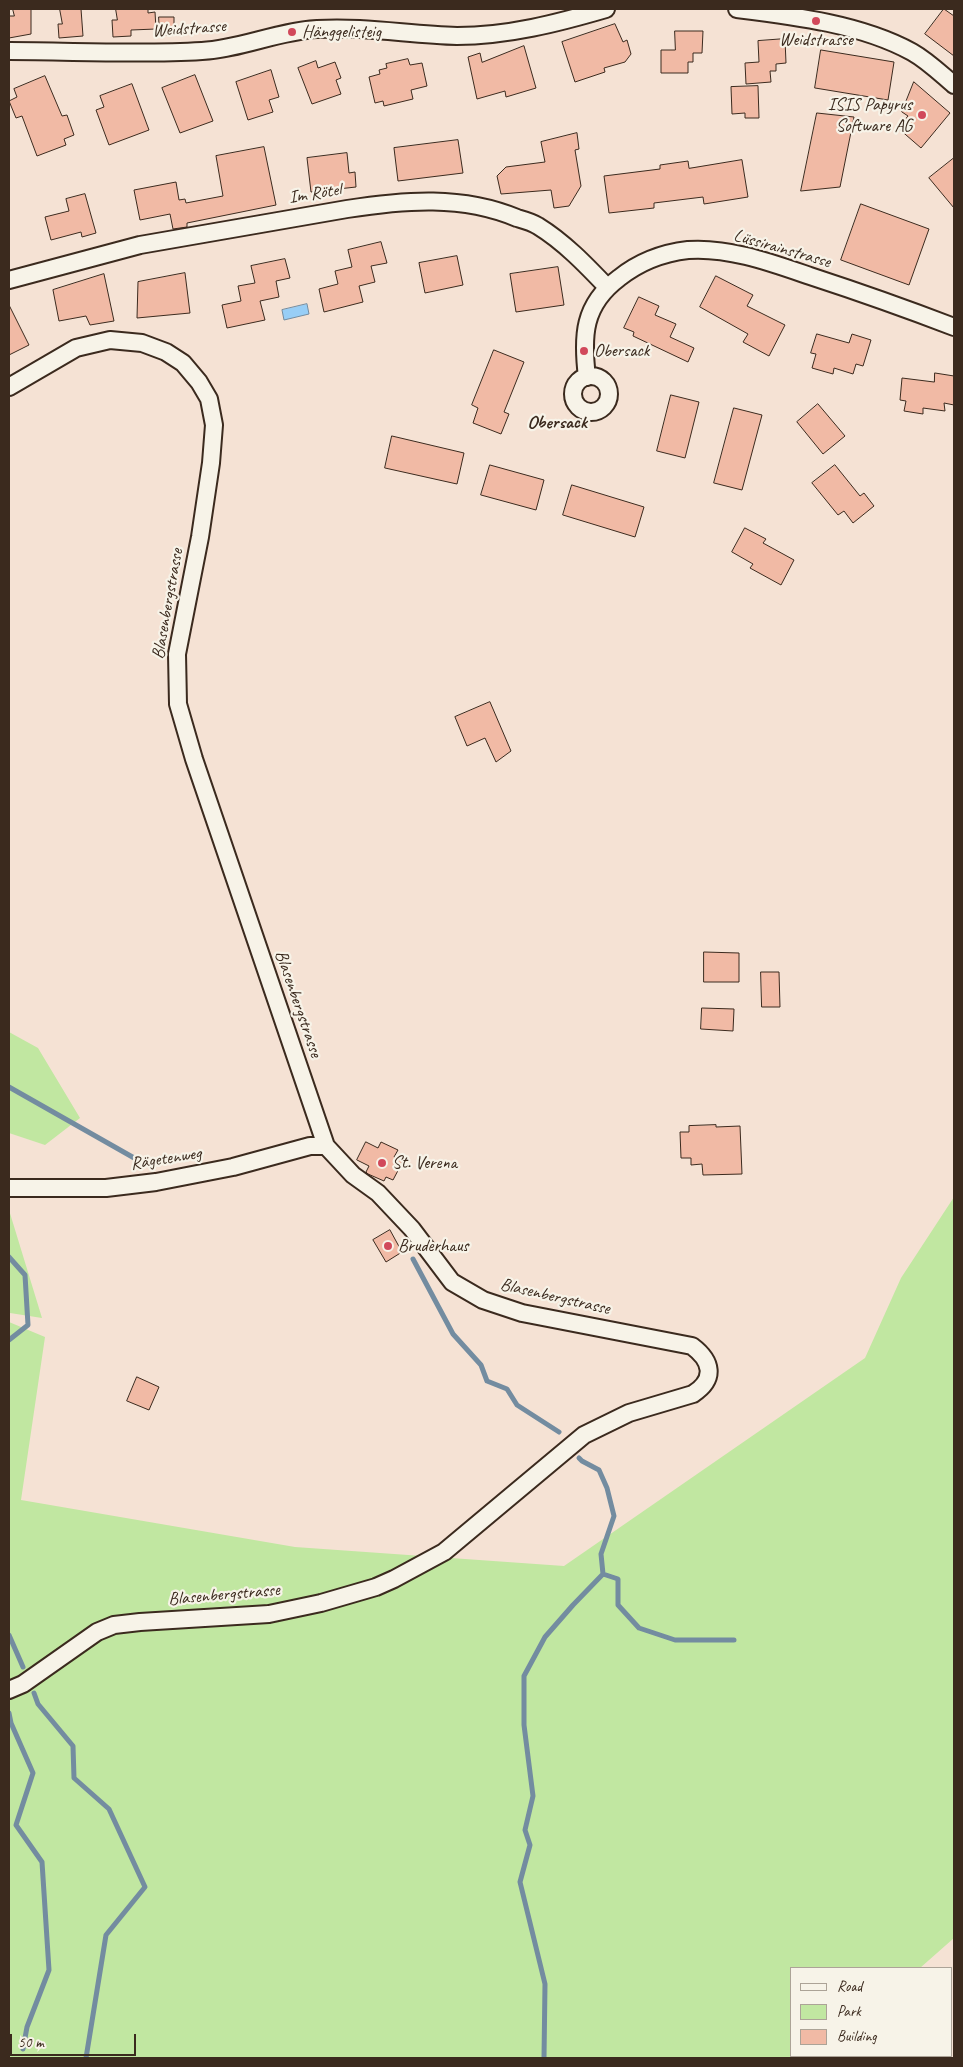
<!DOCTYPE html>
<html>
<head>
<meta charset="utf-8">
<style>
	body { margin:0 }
	#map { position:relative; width:963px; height:2067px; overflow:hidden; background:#f5e2d4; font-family:Caveat,sans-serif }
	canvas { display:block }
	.frame { position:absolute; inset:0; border:10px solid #3b2a1e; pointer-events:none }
	.legend { position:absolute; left:790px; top:1967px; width:162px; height:90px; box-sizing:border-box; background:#f7f3e8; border:1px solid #aca397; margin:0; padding:6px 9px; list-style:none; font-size:15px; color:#3b2a1e }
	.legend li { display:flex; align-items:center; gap:10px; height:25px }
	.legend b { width:25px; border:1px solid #aca397 }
	.scale { position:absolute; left:10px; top:2034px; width:126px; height:22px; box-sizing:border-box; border:2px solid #3b2a1e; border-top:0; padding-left:6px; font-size:15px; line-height:18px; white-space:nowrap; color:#3b2a1e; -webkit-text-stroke:4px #f7f3e8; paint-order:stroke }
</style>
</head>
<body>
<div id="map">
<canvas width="963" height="2067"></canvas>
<div class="frame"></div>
<ul class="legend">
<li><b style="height:6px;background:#f7f3e8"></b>Road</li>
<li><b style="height:14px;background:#c1e7a1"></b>Park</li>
<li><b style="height:14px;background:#f1baa5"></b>Building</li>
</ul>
<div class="scale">50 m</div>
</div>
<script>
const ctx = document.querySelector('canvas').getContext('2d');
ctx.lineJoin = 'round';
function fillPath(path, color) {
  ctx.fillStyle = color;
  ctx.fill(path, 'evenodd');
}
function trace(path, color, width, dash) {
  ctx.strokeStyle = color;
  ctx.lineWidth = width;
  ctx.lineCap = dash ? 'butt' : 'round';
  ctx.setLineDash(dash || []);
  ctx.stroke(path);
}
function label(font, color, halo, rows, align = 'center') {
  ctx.font = font + ' Caveat,sans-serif';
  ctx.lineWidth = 4.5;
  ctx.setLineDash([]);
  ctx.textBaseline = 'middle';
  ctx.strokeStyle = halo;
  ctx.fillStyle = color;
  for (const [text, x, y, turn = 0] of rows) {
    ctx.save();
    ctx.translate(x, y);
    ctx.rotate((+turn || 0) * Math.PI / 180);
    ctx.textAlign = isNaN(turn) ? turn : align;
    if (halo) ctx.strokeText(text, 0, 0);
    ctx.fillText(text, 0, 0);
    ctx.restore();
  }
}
fillPath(new Path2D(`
	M9 1032 38 1048 80 1118 45 1145 9 1133Z
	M954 1197V1938L920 1968H792V2056H868L867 2058H9V1322L45 1337 21 1500 295 1547 564 1566 865 1358 901 1278Z
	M9 1210 42 1318 10 1313 9 1311Z`), '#c1e7a1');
const water = new Path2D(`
	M307 304 309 314 284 320 282 310Z`);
fillPath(water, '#98cef6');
trace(water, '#738ca0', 1);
trace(new Path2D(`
	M9 1087 143 1163
	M9 1257 25 1275 28 1325 9 1340
	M413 1259 453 1334 481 1365 487 1381 507 1389 517 1405 559 1432
	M603 1574 618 1579V1605L639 1628 675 1640H734
	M9 1635 23 1667
	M34 1693 38 1704 73 1746 74 1778 109 1809 145 1887 106 1935 86 2058
	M9 1713 11 1723 33 1773 16 1825 42 1862 49 1970 27 2027 23 2049
	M544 2058 545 1984 520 1882 530 1845 525 1830 533 1796 524 1725V1676L545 1637 573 1605 603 1574 601 1554 614 1516 607 1488 599 1470 582 1461 579 1458`), '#738ca0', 5);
const building = new Path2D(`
	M13 9H31V34L9 38V16H14Z
	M60 9H81L83 36 59 38 58 24H62Z
	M116 9H148V13L155 12 156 29 131 30V36L113 37 112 20H117Z
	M944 9 954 16V56L925 34Z
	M159 17H174V35H160Z
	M615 24 623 42 627 40 631 54 625 62 604 68 605 72 575 82 562 42Z
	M675 31H703L702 53H693V62H688V73H661V50H675Z
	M785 39 786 63 776 64V71H770L771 82 746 84 745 63 759 62 758 41Z
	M524 46 536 88 506 97 505 91 477 99 468 57 480 53 482 62Z
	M821 50 894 62 888 100 815 88Z
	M408 59 410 65 422 63 427 86 411 90 413 99 384 106 383 101 375 103 369 77 380 74 379 70 387 68 386 64Z
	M316 61 318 68 335 62 341 78 336 80 341 94 312 104 298 68Z
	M271 70 279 97 269 100 273 112 248 120 236 82Z
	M195 75 213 121 180 133 162 88Z
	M45 76 62 116 67 115 74 135 64 139 66 145 37 156 22 116 16 118 9 101 17 97 14 89Z
	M914 82 950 113 921 148 898 128 908 116 902 112Z
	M132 84 149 130 109 145 96 110 104 107 100 96Z
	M758 86 759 118H745V113L732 114 731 87Z
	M817 113 854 117 840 187 801 191Z
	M577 133 579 149 575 150 581 186 569 206 554 208 551 190 501 194 497 176 506 167 545 162 541 142Z
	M458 140 463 173 398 181 394 148Z
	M264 147 276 205 187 223V227L173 229 170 214 140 220 134 190 176 182 179 200 185 199 186 203 223 196 216 156Z
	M347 153 349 173 355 172 356 187 311 192 307 158Z
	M954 158V208L929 178Z
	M742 160 748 197 704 204 703 197 654 203V208L609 213 604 176 660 169V165L688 161 689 168Z
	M85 194 96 233 82 237 81 232 51 240 45 217 69 211 66 199Z
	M861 204 929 229 909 285 841 260Z
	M381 242 387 263 371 266 375 282 359 286 363 302 324 312 319 289 338 284 335 271 352 267 348 250Z
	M457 256 463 285 425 293 419 263Z
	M285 259 290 278 276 281 279 297 260 301 265 320 227 328 222 305 241 301 238 286 255 283 251 266Z
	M558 267 564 305 516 312 510 274Z
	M185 273 190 313 137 318 138 282Z
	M104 274 114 321 90 325 86 316 59 321 53 290Z
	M716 276 753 295 747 306 785 325 769 356 743 342 748 334 700 307Z
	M639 297 659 306 655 315 676 324 670 337 694 348 688 362 633 336 634 332 624 328Z
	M9 305 29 345 9 355Z
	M817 334 849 343 852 334 871 340 863 366 856 364 853 374 834 368 833 374 812 368 816 354 811 353Z
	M494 350 524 362 504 412 509 414 501 434 473 423 478 408 472 405Z
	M935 373 954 376V405L944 403 945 411 923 408V414L904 411 906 401 900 400 902 378 934 382Z
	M671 395 699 402 685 458 657 451Z
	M818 404 845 436 823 454 797 422Z
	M734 408 762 415 742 490 714 483Z
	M392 436 464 453 457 484 385 468Z
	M490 465 544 480 536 510 481 495Z
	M835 465 860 496 864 493 874 506 853 523 844 511 838 515 812 483Z
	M572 485 644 507 635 537 563 515Z
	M745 528 766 539 763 543 794 560 781 585 750 568 753 564 732 552Z
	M490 702 511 751 496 762 485 738 467 746 455 717Z
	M704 952 739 953V982H704Z
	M761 972H779L780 1007H762Z
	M702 1008 734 1009 733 1031 701 1029Z
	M716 1125V1127L740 1126 742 1174 703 1175 702 1164 691 1165V1158H681L680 1132H689V1126Z
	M366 1142 378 1148 381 1142 398 1150 394 1157 403 1161 393 1180 386 1177 384 1181 368 1174 366 1172 369 1166 357 1160Z
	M390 1230 402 1252 386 1262 373 1240Z
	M137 1377 159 1387 149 1410 127 1401Z`);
fillPath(building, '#f1baa5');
trace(building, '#3b2a1e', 1);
const street = new Path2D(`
	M737 9C794 16 861 24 912 52 928 61 941 74 954 85
	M9 51C73 51 138 55 202 51 241 49 278 31 317 29 364 26 411 35 457 36 508 36 558 23 606 9
	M9 280 140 245 347 209C405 200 462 195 517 218 524 220 532 222 538 226 564 242 586 265 607 287
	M573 394a18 18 0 1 1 36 0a18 18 0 1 1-36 0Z
	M587 377C582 336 583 305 619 278 639 262 662 253 688 250 729 247 772 263 810 276 859 292 907 309 954 327
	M9 387 76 348 110 340 142 343 166 352 183 363 199 382 209 399 214 425 211 463 200 537 177 654 178 704 194 759 326 1146 353 1175 378 1193 412 1229 452 1282 483 1300 522 1313 692 1346C712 1361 716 1379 693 1394L629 1413 584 1435 444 1552 394 1579 376 1587 321 1603 269 1614 140 1622 114 1625 97 1632 23 1684 9 1690
	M9 1188H106L156 1182 233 1167 310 1146H326`);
trace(street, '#3b2a1e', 20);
trace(street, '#f7f3e8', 16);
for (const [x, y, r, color] of [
	[816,21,5,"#d1495b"],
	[292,32,5,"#d1495b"],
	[922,115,5,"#d1495b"],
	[584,351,5,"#d1495b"],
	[382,1163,5,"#d1495b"],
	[388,1246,5,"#d1495b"]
]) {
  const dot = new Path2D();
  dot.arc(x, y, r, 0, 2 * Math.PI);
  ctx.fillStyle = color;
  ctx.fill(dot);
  trace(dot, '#f7f3e8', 2);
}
label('18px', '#3b2a1e', '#f7f3e8', [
	["Weidstrasse",189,29,-4],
	["Im Rötel",315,194,-9],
	["Lüssirainstrasse",782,249,16],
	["Blasenbergstrasse",168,604,-80],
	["Blasenbergstrasse",298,1004,71],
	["Rägetenweg",166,1159,-9],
	["Blasenbergstrasse",555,1297,13],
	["Blasenbergstrasse",224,1595,-5]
]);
label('18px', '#3b2a1e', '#f7f3e8', [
	["Hänggelisteig",302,32],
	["Weidstrasse",816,40,"center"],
	["ISIS Papyrus",912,105,"right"],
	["Software AG",912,126,"right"],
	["Obersack",594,351],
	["St. Verena",392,1163],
	["Bruderhaus",398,1246]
], 'left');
label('bold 19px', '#3b2a1e', '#f7f3e8', [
	["Obersack",557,423]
]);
</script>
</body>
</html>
